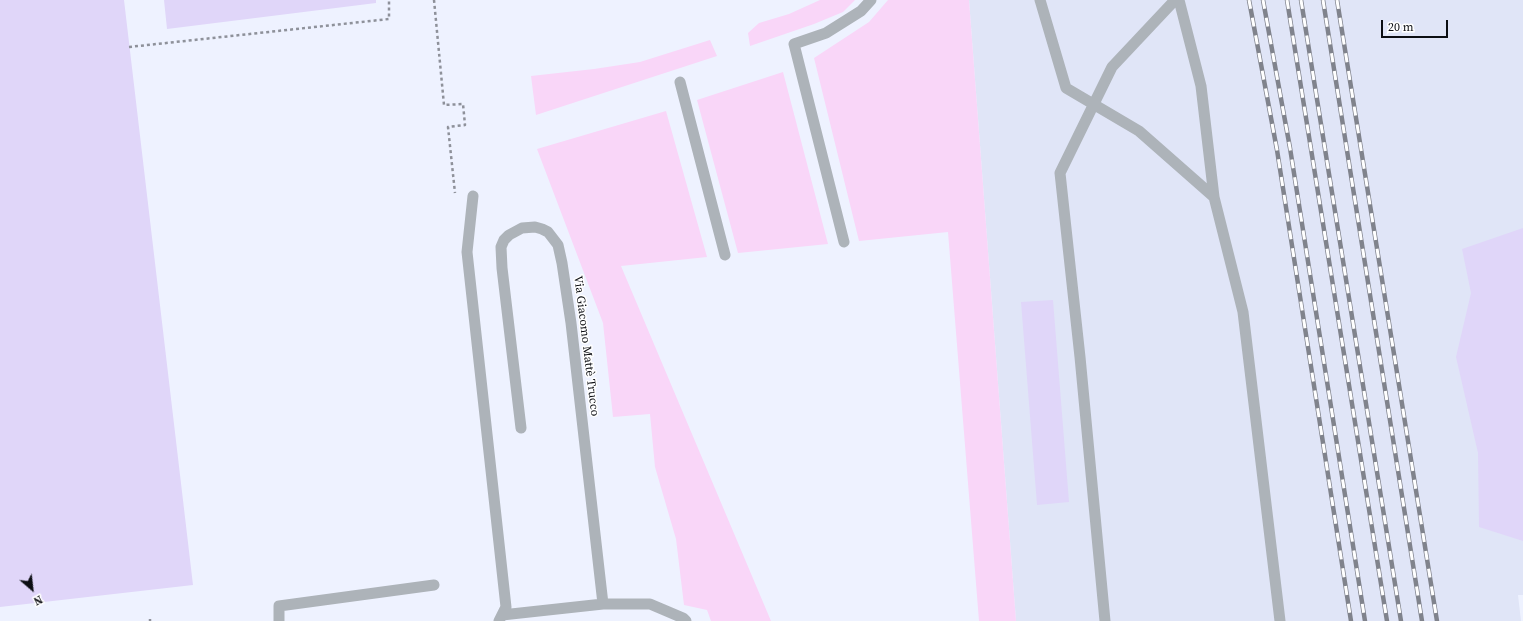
<!DOCTYPE html>
<html>
<head>
<meta charset="utf-8">
<style>
	body { margin:0 }
	#map { position:relative; width:1523px; height:621px; overflow:hidden; background:#eef2ff; font-family:"Source Serif 4",serif }
	canvas { display:block }
	.north { position:absolute; left:12px; top:569px; width:40px; height:40px; -webkit-text-stroke:3px #fff; paint-order:stroke; rotate:152deg; font-size:11px; font-weight:700; line-height:16px; text-align:center; color:#0c0e13 }
	.north::after { content:''; display:block; margin:auto; width:14px; height:18px; background:#0c0e13; clip-path:polygon(50% 0,100% 100%,50% 72%,0 100%) }
	.scale { position:absolute; left:1381px; top:20px; width:67px; height:18px; box-sizing:border-box; border:2px solid #0c0e13; border-top:0; padding-left:5px; font-size:12px; line-height:14px; white-space:nowrap; color:#0c0e13; -webkit-text-stroke:3px #fff; paint-order:stroke }
</style>
</head>
<body>
<div id="map">
<canvas width="1523" height="621"></canvas>
<div class="north">N</div>
<div class="scale">20 m</div>
</div>
<script>
const ctx = document.querySelector('canvas').getContext('2d');
ctx.lineJoin = 'round';
function fillPath(path, color) {
  ctx.fillStyle = color;
  ctx.fill(path, 'evenodd');
}
function trace(path, color, width, dash) {
  ctx.strokeStyle = color;
  ctx.lineWidth = width;
  ctx.lineCap = dash ? 'butt' : 'round';
  ctx.setLineDash(dash || []);
  ctx.stroke(path);
}
function label(font, color, halo, rows, align = 'center') {
  ctx.font = font + ' "Source Serif 4",serif';
  ctx.lineWidth = 3;
  ctx.setLineDash([]);
  ctx.textBaseline = 'middle';
  ctx.strokeStyle = halo;
  ctx.fillStyle = color;
  for (const [text, x, y, turn = 0] of rows) {
    ctx.save();
    ctx.translate(x, y);
    ctx.rotate((+turn || 0) * Math.PI / 180);
    ctx.textAlign = isNaN(turn) ? turn : align;
    if (halo) ctx.strokeText(text, 0, 0);
    ctx.fillText(text, 0, 0);
    ctx.restore();
  }
}
fillPath(new Path2D(`
	M969 0H1523V595H1518L1521 621H1016Z`), '#e0e5f7');
fillPath(new Path2D(`
	M820 0H855L843 12 814 24 750 46 748 33 759 23 789 14Z
	M888 0H969L1016 621H979L948 232 859 241 814 58 869 22Z
	M710 40 717 56 536 115 531 76 594 69 640 62Z
	M783 72 828 244 738 253 697 100Z
	M666 111 707 257 621 266 771 621H711L707 610 684 605 676 539 655 467 650 414 613 417 603 323 537 149Z`), '#f9d6f8');
fillPath(new Path2D(`
	M0 0H124L193 585 0 607Z
	M164 0H376V3L167 29Z
	M1523 228V541L1479 527 1478 453 1456 357 1471 293 1462 249Z
	M1053 300 1069 502 1037 505 1021 302Z`), '#e0d6f9');
trace(new Path2D(`
	M434 0 444 105 463 104 465 125 448 127 455 193
	M129 47 389 19V0
	M150 619V621`), '#8e919a', 2.5, [3, 3]);
trace(new Path2D(`
	M1040 0 1066 88 1139 131 1214 197 1243 312 1280 621
	M1179 0 1201 86 1214 197
	M680 82 725 255
	M473 196 467 252 506 607 499 621
	M844 242 794 44 826 33 861 11 871 0
	M521 428 502 268 501 247 504 240 509 235 522 228 535 227 542 229 548 232 558 245 562 263 571 323 603 604
	M502 615 603 604H650L683 618 686 621
	M279 621V606L434 585
	M1105 621 1080 357 1060 173 1112 67 1175 0`), '#adb3b9', 11);
const rail = new Path2D(`
	M1249 0 1277 150 1351 621
	M1263 0 1290 148 1365 621
	M1287 0 1387 621
	M1301 0 1401 621
	M1323 0 1422 621
	M1337 0 1437 621`);
trace(rail, '#80838c', 4.5);
trace(rail, '#fff', 3, [9]);
label('12px', '#0c0e13', '#fff', [
	["Via Giacomo Mattè Trucco",586,346,83]
]);
</script>
</body>
</html>
